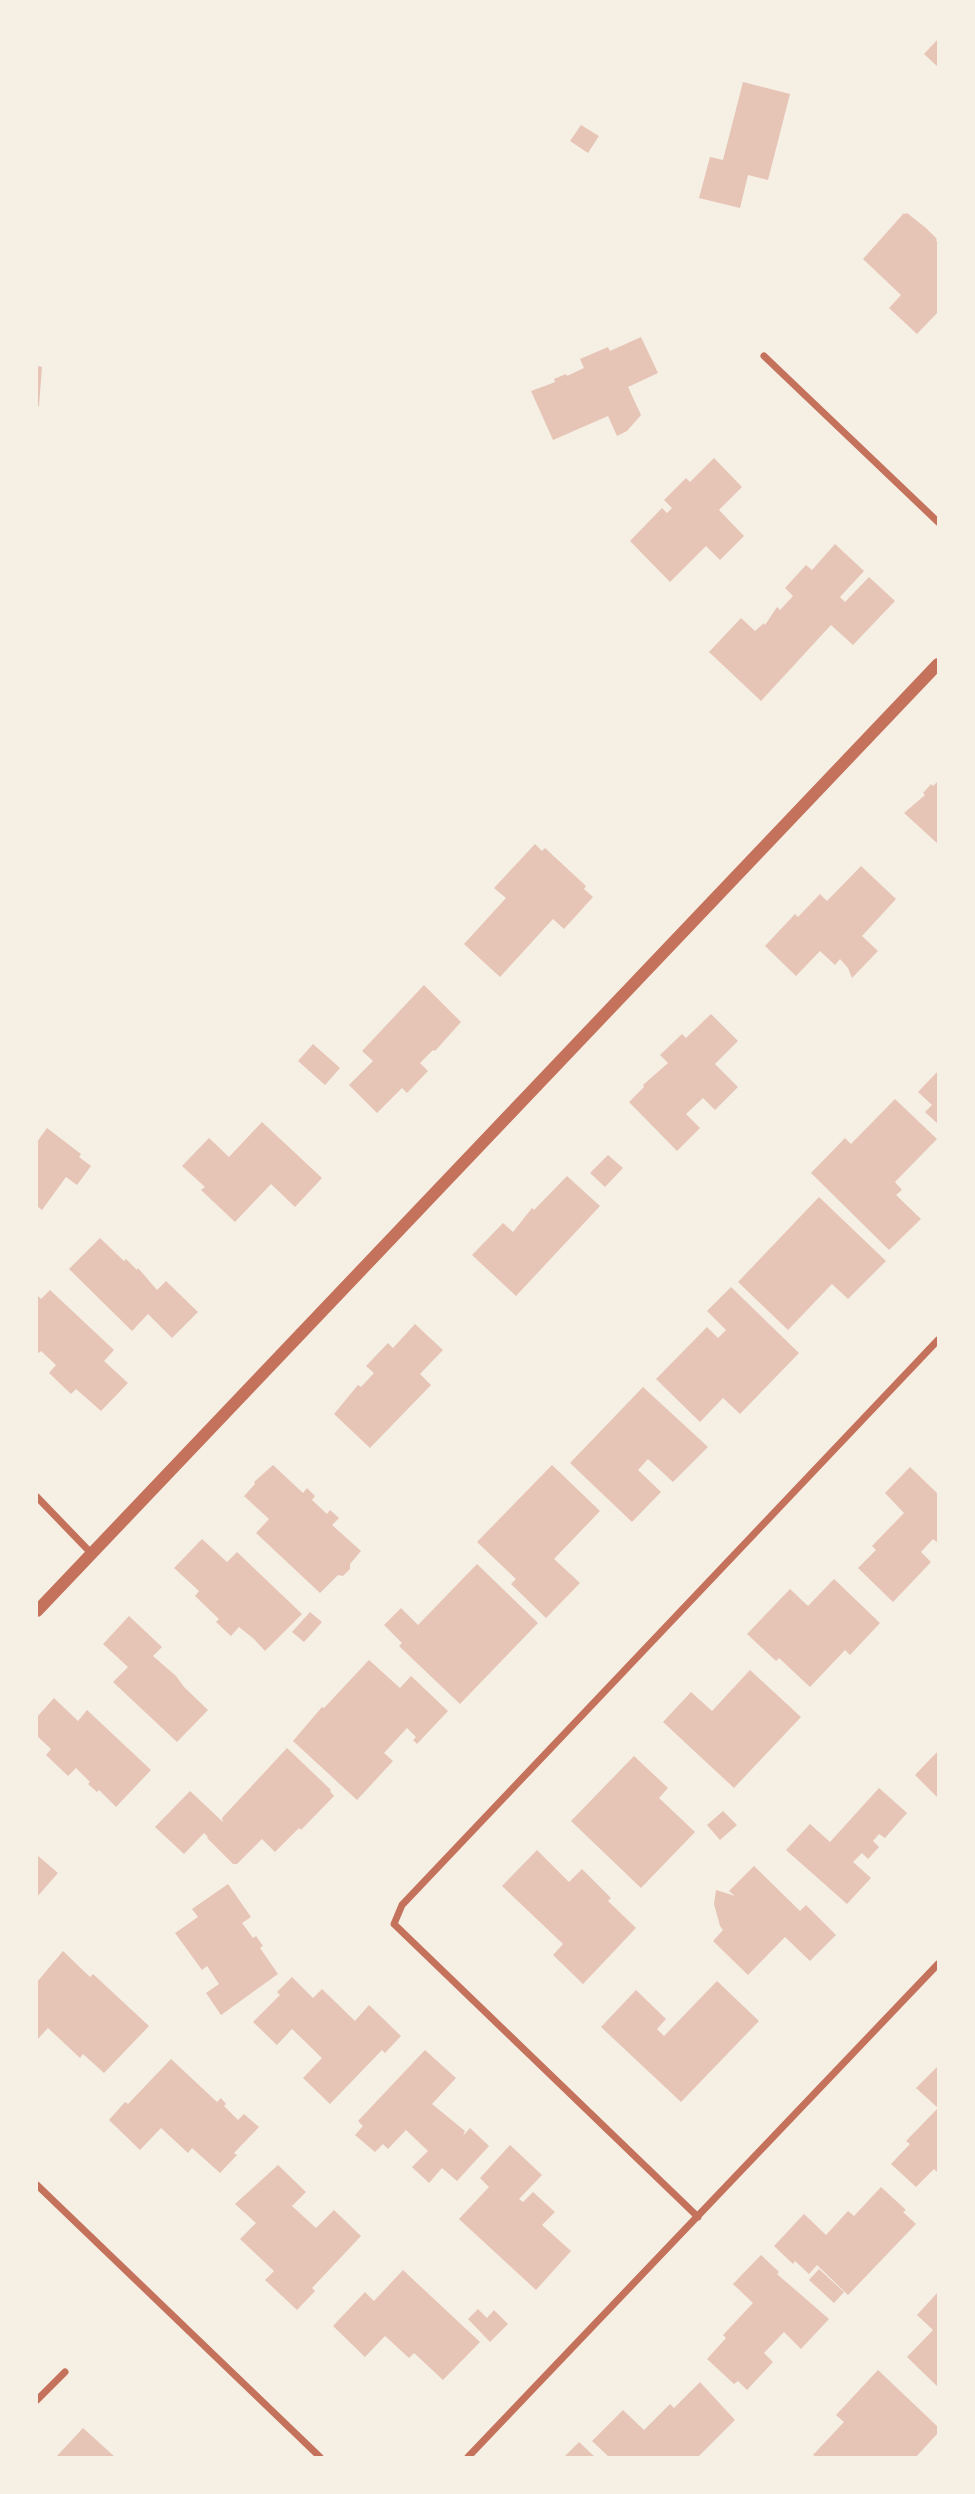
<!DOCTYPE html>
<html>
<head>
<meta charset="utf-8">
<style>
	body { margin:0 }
	#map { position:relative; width:975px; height:2494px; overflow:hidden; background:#f6efe4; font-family:"Playfair Display",serif }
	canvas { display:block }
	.frame { position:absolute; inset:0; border:38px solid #f6efe4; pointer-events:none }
</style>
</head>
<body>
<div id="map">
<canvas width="975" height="2494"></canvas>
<div class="frame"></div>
</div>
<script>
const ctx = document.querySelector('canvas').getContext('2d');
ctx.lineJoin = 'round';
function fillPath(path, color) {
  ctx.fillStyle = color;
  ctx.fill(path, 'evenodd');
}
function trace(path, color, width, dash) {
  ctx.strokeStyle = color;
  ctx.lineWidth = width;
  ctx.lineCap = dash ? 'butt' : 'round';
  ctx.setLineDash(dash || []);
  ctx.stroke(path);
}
fillPath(new Path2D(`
	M938 39V67L924 54Z
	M743 82 790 94 768 180 748 175 740 208 699 198 710 157 723 160Z
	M581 125 599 136 588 153 570 141Z
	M904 213 905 214 907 213 926 228 937 239 936 240 938 243V312L917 334 889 308 901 295 863 259Z
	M641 337 658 373 628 387 641 415 627 431 617 436 608 416 553 440 531 391 550 384 555 382 554 379 566 374 567 376 584 368 580 359 608 347 610 351Z
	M37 366 42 367 39 406H37Z
	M714 458 742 487 719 510 744 536 720 560 706 546 670 582 630 541 662 508 667 513 672 508 664 500 686 478 690 482Z
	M835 544 864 571 840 597 845 602 869 577 895 601 853 645 831 625 761 701 709 652 741 618 755 631 764 623 765 625 777 607 780 610 793 596 785 588 806 565 812 570Z
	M938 781V844L904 813 925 795 923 793 931 784 933 786Z
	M535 844 542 851 545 848 586 886 584 889 593 897 564 929 553 919 500 977 464 944 506 898 494 888Z
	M861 866 896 899 862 936 878 951 852 978 848 968 840 959 835 965 820 951 796 976 765 946 795 914 798 917 820 894 827 901Z
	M424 985 461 1022 435 1051 433 1050 420 1063 428 1071 407 1093 402 1088 377 1113 349 1085 373 1061 362 1051Z
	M711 1014 738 1041 715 1064 738 1087 715 1110 703 1098 686 1114 700 1128 677 1151 629 1102 644 1087 643 1085 668 1063 660 1055 682 1034 686 1038Z
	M313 1044 340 1068 325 1085 298 1061Z
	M938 1071V1124L925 1112 932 1105 918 1092Z
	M895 1099 937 1139 895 1182 902 1190 896 1195 921 1219 889 1250 811 1173 845 1138 851 1144Z
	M262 1122 322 1178 295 1207 271 1184 235 1222 201 1190 205 1187 182 1166 209 1138 229 1157Z
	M47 1128 81 1154 79 1157 91 1166 77 1185 66 1177 42 1210 37 1206V1142Z
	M608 1155 623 1168 605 1187 590 1173Z
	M567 1176 600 1206 516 1296 472 1255 503 1223 513 1232 532 1208 534 1210Z
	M819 1197 886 1261 848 1299 832 1284 788 1330 738 1282Z
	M100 1238 124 1261 126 1259 137 1270 138 1268 157 1290 166 1281 198 1312 172 1338 148 1314 132 1331 69 1269Z
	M731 1287 799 1353 740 1414 723 1398 700 1422 656 1379 707 1327 718 1338 726 1330 707 1311Z
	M50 1290 114 1350 104 1361 128 1383 101 1411 76 1389 71 1394 49 1373 56 1365 41 1351 39 1353 37 1351V1295L41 1299Z
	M415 1324 443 1350 420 1374 431 1385 370 1448 334 1414 358 1385 361 1387 374 1373 366 1366 388 1343 393 1348Z
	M643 1387 708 1447 673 1482 648 1459 638 1470 661 1492 632 1522 570 1463Z
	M273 1465 303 1493 307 1488 315 1496 312 1500 327 1514 330 1510 339 1518 332 1525 361 1551 350 1564V1569L343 1576 338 1575 320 1593 256 1533 269 1519 244 1496 255 1484 254 1482Z
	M552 1465 600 1511 554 1559 580 1583 546 1618 511 1584 516 1579 477 1542Z
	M910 1467 938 1494V1543L933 1539 921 1552 931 1562 893 1602 858 1568 876 1550 872 1546 904 1513 885 1493Z
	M202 1539 227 1562 237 1552 302 1614 265 1651 254 1639 239 1627 231 1636 216 1622 219 1619 195 1596 199 1591 174 1568Z
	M477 1564 538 1623 460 1704 399 1646 402 1643 384 1625 401 1608 418 1625Z
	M834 1579 880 1623 850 1655 845 1650 810 1687 779 1658 776 1661 747 1634 790 1589 808 1606Z
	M310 1612 322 1622 304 1642 292 1632Z
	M129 1616 162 1647 153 1656 176 1676 184 1687 208 1710 177 1742 113 1682 128 1667 103 1644Z
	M369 1660 400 1688 411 1676 448 1711 417 1744 413 1740 416 1737 407 1728 384 1753 393 1761 357 1800 293 1741 322 1707 324 1708Z
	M750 1670 801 1717 734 1788 663 1722 691 1692 712 1711Z
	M54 1698 78 1721 87 1710 151 1770 116 1807 99 1790 97 1792 88 1784 90 1782 76 1768 68 1776 46 1755 51 1749 37 1736V1717Z
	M287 1748 331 1790 330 1791 334 1796 301 1830 299 1828 275 1852 262 1839 237 1864H233L207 1838 208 1837 204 1833 184 1854 155 1827 190 1791 223 1822 222 1818Z
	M938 1751V1798L915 1775Z
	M634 1756 668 1788 659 1798 695 1832 641 1888 571 1821Z
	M879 1788 907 1813 885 1838 879 1834 873 1841 879 1847 868 1859 862 1853 853 1862 871 1878 847 1904 786 1850 810 1824 830 1842Z
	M723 1811 737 1825 720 1840 707 1825Z
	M537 1850 569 1882 582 1869 611 1898 608 1901 636 1928 583 1984 553 1955 563 1944 502 1886Z
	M37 1855 58 1873 37 1897Z
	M754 1866 800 1911 806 1905 836 1935 810 1961 785 1937 748 1975 713 1941 723 1930 720 1926 714 1904 716 1890 735 1896 729 1891Z
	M228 1884 251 1917 242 1923 253 1938 256 1936 263 1946 260 1948 278 1974 221 2015 206 1993 219 1984 207 1966 202 1970 175 1933 198 1917 192 1909Z
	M63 1951 90 1977 93 1974 149 2026 104 2073 83 2054 80 2058 48 2028 37 2040V1982Z
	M292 1977 313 1998 322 1989 355 2021 369 2005 401 2036 385 2053 382 2050 330 2104 303 2078 322 2058 292 2029 277 2045 253 2022 280 1995 277 1992Z
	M717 1981 759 2021 681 2102 601 2027 636 1990 666 2019 657 2029 664 2036Z
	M425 2050 456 2078 432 2104 465 2131 463 2136 470 2128 489 2146 457 2181 442 2168 429 2183 412 2167 428 2151 406 2130 388 2149 383 2144 375 2152 355 2135 363 2126 358 2121Z
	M171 2059 217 2102 221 2098 226 2104 224 2106 238 2120 244 2114 259 2127 234 2153 237 2155 220 2173 192 2148 188 2153 161 2128 140 2150 109 2120 125 2102 128 2104Z
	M938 2066V2173L934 2169 916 2187 891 2164 910 2144 906 2141 938 2108 916 2088Z
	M510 2145 542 2175 519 2199 523 2202 533 2192 555 2212 542 2225 571 2251 536 2290 459 2219 489 2187 480 2178Z
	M278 2165 306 2192 292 2206 316 2228 334 2210 361 2236 312 2288 315 2291 297 2310 265 2280 274 2271 240 2239 256 2223 235 2204Z
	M881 2187 906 2210 903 2212 916 2224 848 2295 817 2265 809 2274 795 2261 793 2264 774 2246 804 2214 826 2235 848 2211 854 2216Z
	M761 2255 779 2272 777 2274 829 2319 801 2349 784 2332 764 2353 773 2362 747 2390 738 2381 734 2384 707 2359 726 2338 723 2335 753 2303 733 2284Z
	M819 2269 844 2292 834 2303 809 2280Z
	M403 2270 480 2342 443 2380 414 2353 409 2358 385 2336 365 2357 333 2326 365 2292 374 2301Z
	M938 2292V2387L907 2357 933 2330 917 2315Z
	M478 2309 487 2318 494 2310 508 2324 490 2342 468 2319Z
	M878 2370 938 2427V2433L916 2457H816L813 2455 844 2422 836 2415Z
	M700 2382 735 2420 698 2457H609L592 2441 623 2410 644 2430 670 2404 674 2408Z
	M83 2428 115 2457H56Z
	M579 2442 595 2457H564Z`), '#e6c5b7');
trace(new Path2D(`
	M764 356 938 522
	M37 1497 91 1553
	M37 2185 320 2457
	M698 2217 394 1924 402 1905 938 1340
	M37 2400 65 2372
	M468 2457 938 1964`), '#c5725c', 7);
trace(new Path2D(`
	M37 1611 938 664`), '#c5725c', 12);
</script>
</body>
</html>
